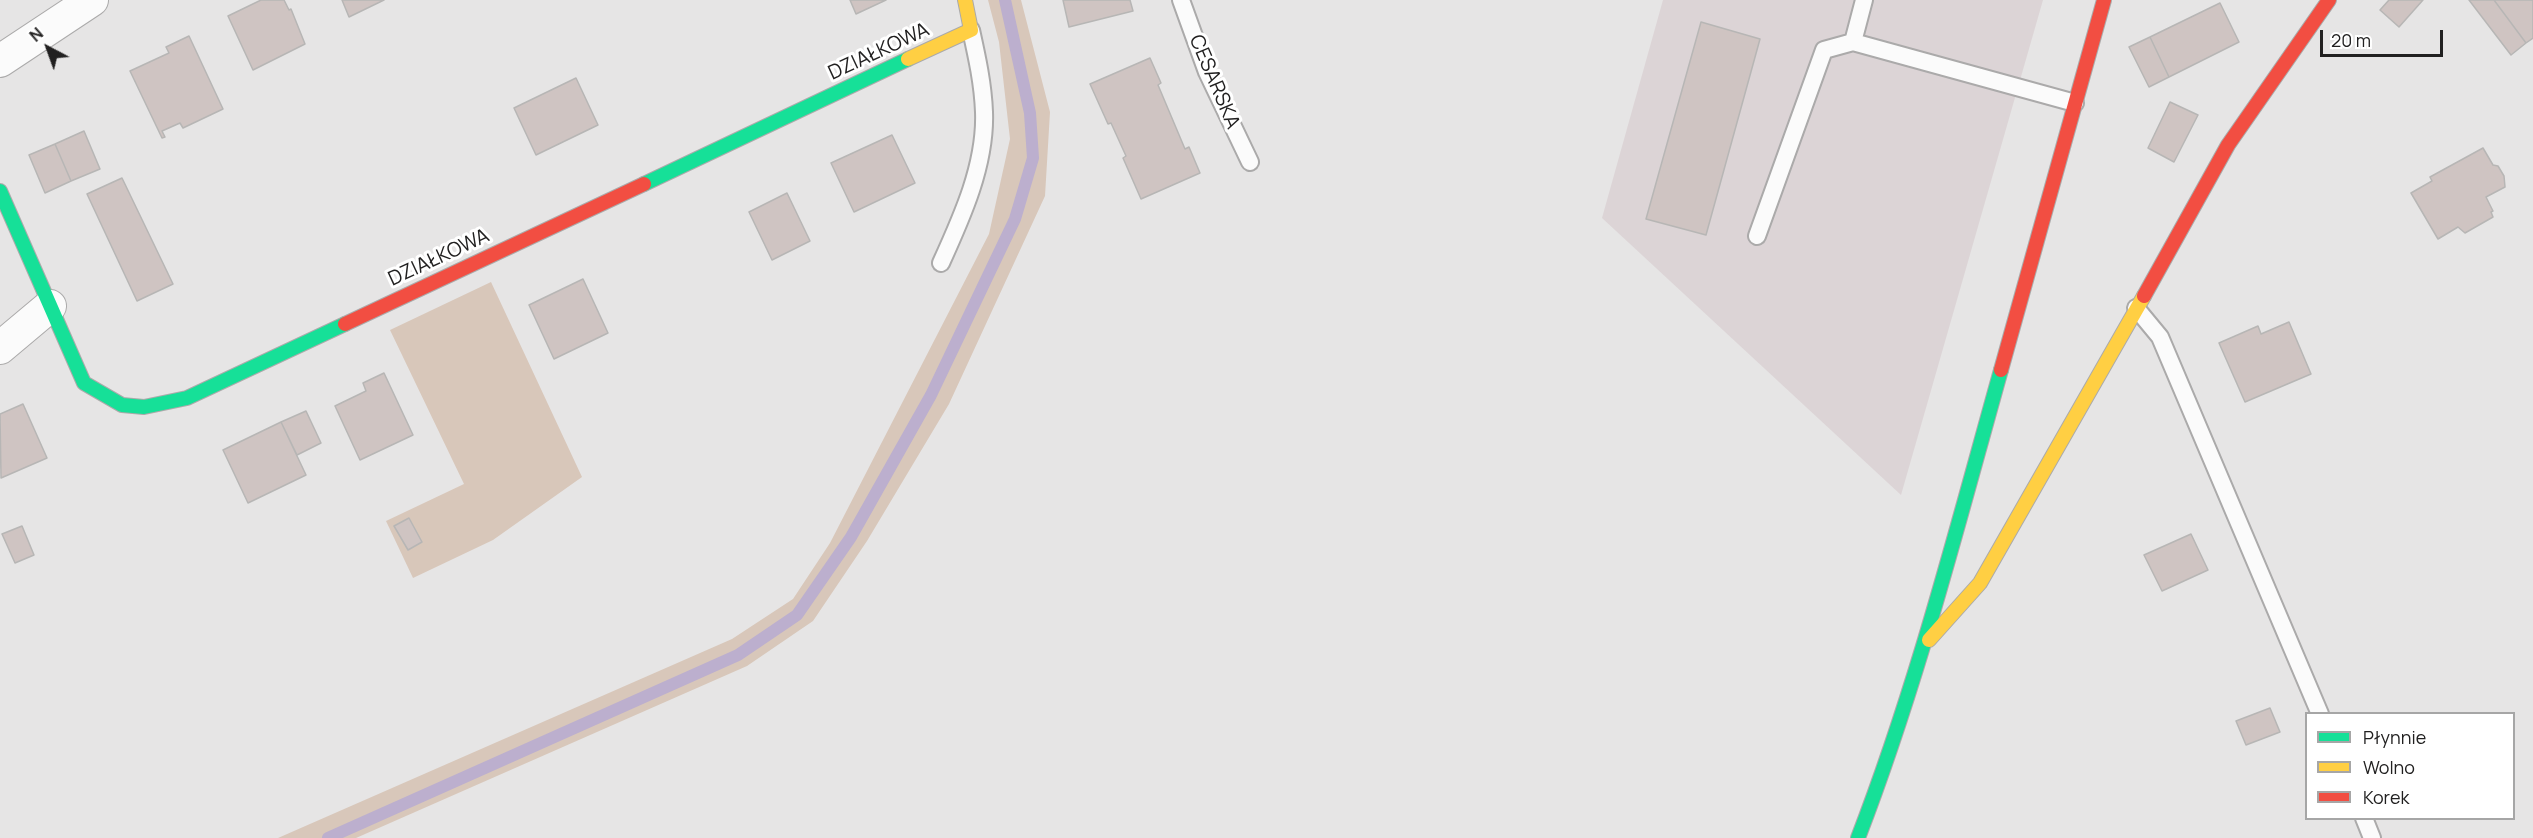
<!DOCTYPE html>
<html>
<head>
<meta charset="utf-8">
<style>
	body { margin:0 }
	#map { position:relative; width:2533px; height:838px; overflow:hidden; background:#e6e5e5; font-family:Manrope,sans-serif }
	canvas { display:block }
	.legend { position:absolute; left:2305px; top:712px; width:210px; height:108px; box-sizing:border-box; background:#fff; border:2px solid #a6a6a6; margin:0; padding:8px 10px; list-style:none; font-size:18px; color:#212020 }
	.legend li { display:flex; align-items:center; gap:12px; height:30px }
	.legend b { width:30px; border:2px solid #a6a6a6 }
	.north { position:absolute; left:18px; top:18px; width:60px; height:60px; -webkit-text-stroke:4px #fff; paint-order:stroke; rotate:319deg; font-size:16px; font-weight:700; line-height:24px; text-align:center; color:#212020 }
	.north::after { content:''; display:block; margin:auto; width:21px; height:27px; background:#212020; clip-path:polygon(50% 0,100% 100%,50% 72%,0 100%) }
	.scale { position:absolute; left:2320px; top:30px; width:123px; height:27px; box-sizing:border-box; border:3px solid #212020; border-top:0; padding-left:8px; font-size:18px; line-height:21px; white-space:nowrap; color:#212020; -webkit-text-stroke:4px #fff; paint-order:stroke }
</style>
</head>
<body>
<div id="map">
<canvas width="2533" height="838"></canvas>
<ul class="legend">
<li><b style="height:8px;background:#16e098"></b>Płynnie</li>
<li><b style="height:8px;background:#ffcf43"></b>Wolno</li>
<li><b style="height:8px;background:#f24e42"></b>Korek</li>
</ul>
<div class="north">N</div>
<div class="scale">20 m</div>
</div>
<script>
const ctx = document.querySelector('canvas').getContext('2d');
ctx.lineJoin = 'round';
function fillPath(path, color) {
  ctx.fillStyle = color;
  ctx.fill(path, 'evenodd');
}
function trace(path, color, width, dash) {
  ctx.strokeStyle = color;
  ctx.lineWidth = width;
  ctx.lineCap = dash ? 'butt' : 'round';
  ctx.setLineDash(dash || []);
  ctx.stroke(path);
}
function label(font, color, halo, rows, align = 'center') {
  ctx.font = font + ' Manrope,sans-serif';
  ctx.lineWidth = 6;
  ctx.setLineDash([]);
  ctx.textBaseline = 'middle';
  ctx.strokeStyle = halo;
  ctx.fillStyle = color;
  for (const [text, x, y, turn = 0] of rows) {
    ctx.save();
    ctx.translate(x, y);
    ctx.rotate((+turn || 0) * Math.PI / 180);
    ctx.textAlign = isNaN(turn) ? turn : align;
    if (halo) ctx.strokeText(text, 0, 0);
    ctx.fillText(text, 0, 0);
    ctx.restore();
  }
}
fillPath(new Path2D(`
	M1663 0H2043L1901 495 1602 218Z`), '#dcd4d6');
fillPath(new Path2D(`
	M988 0H1021L1050 112 1045 196 949 404 867 541 813 621 747 666 356 838H278L732 639 793 599 830 543 989 234 1010 139 999 42Z
	M491 282 582 477 493 540 413 578 386 521 464 484 390 330Z`), '#d8c7ba');
trace(new Path2D(`
	M328 838 738 655 797 615 851 537 931 395 1015 219 1033 158 1030 113 1005 0`), '#bcafce', 12);
const building = new Path2D(`
	M261 0H284L289 10 291 9 305 44 253 70 228 16Z
	M342 0H384L349 17Z
	M850 0H886L856 14Z
	M1063 0H1130L1133 11 1069 27Z
	M2389 0H2423L2399 27 2380 10Z
	M2469 0H2494L2526 43 2511 55Z
	M2494 0H2533V38L2526 43Z
	M2220 3 2239 42 2169 77 2150 37Z
	M1701 22 1760 39 1706 235 1646 219Z
	M189 36 223 109 183 128 180 123 162 131 165 137 162 138 130 71 169 53 166 47Z
	M2150 37 2169 77 2149 87 2129 47Z
	M1150 58 1161 83 1158 85 1185 149 1189 147 1200 173 1141 199 1123 158 1126 156 1111 123 1108 124 1090 84Z
	M576 78 598 125 536 155 514 108Z
	M2170 102 2198 115 2174 162 2148 148Z
	M84 131 100 169 71 181 55 144Z
	M892 135 915 183 854 212 831 163Z
	M55 144 71 181 45 193 29 155Z
	M2483 148 2493 165 2498 166 2504 176 2505 187 2486 197 2493 211 2491 212 2493 217 2465 233 2458 227 2438 239 2411 193 2432 181 2430 177Z
	M122 178 173 284 137 301 87 194Z
	M787 193 810 241 772 260 749 212Z
	M583 279 608 333 554 359 529 305Z
	M2289 322 2311 374 2245 402 2219 343 2258 326 2261 334Z
	M384 373 413 435 360 460 335 406 366 391 363 383Z
	M23 404 47 458 1 478 0 414Z
	M306 411 321 443 297 455 281 422Z
	M281 422 306 475 248 503 223 450Z
	M409 518 422 542 408 550 394 526Z
	M22 526 34 555 15 563 2 534Z
	M2191 534 2208 570 2162 591 2144 555Z
	M2270 708 2280 732 2246 745 2236 721Z`);
fillPath(building, '#cfc4c2');
trace(building, '#b7b6b5', 1.5);
const lane = new Path2D(`
	M1181 0 1207 72 1250 162
	M1864 0 1853 42 2075 103
	M1757 236 1824 50 1853 42
	M941 263C962 217 986 164 984 112 983 84 977 57 971 30
	M2136 308 2160 337 2320 714
	M2364 818 2372 838`);
const street = new Path2D(`
	M0 61 92 0
	M0 348 50 306`);
const fast = new Path2D(`
	M644 184 908 59
	M0 191 84 383 122 405 144 407 187 398 345 324
	M1858 838C1917 685 1957 527 2001 370`);
const slow = new Path2D(`
	M908 59 971 30 965 0
	M1929 640 1980 583 2144 296`);
const jam = new Path2D(`
	M2144 296 2228 145 2329 0
	M345 324 644 184
	M2001 370 2104 0`);
trace(lane, '#abaaaa', 20);
trace(street, '#abaaaa', 34);
trace(fast, '#abaaaa', 16);
trace(slow, '#abaaaa', 16);
trace(jam, '#abaaaa', 16);
trace(lane, '#fbfbfb', 16);
trace(street, '#fbfbfb', 32);
trace(fast, '#16e098', 14);
trace(slow, '#ffcf43', 14);
trace(jam, '#f24e42', 14);
label('20px', '#212020', '#fff', [
	["DZIAŁKOWA",879,52,-25],
	["CESARSKA",1214,82,67],
	["DZIAŁKOWA",439,258,-25]
]);
</script>
</body>
</html>
